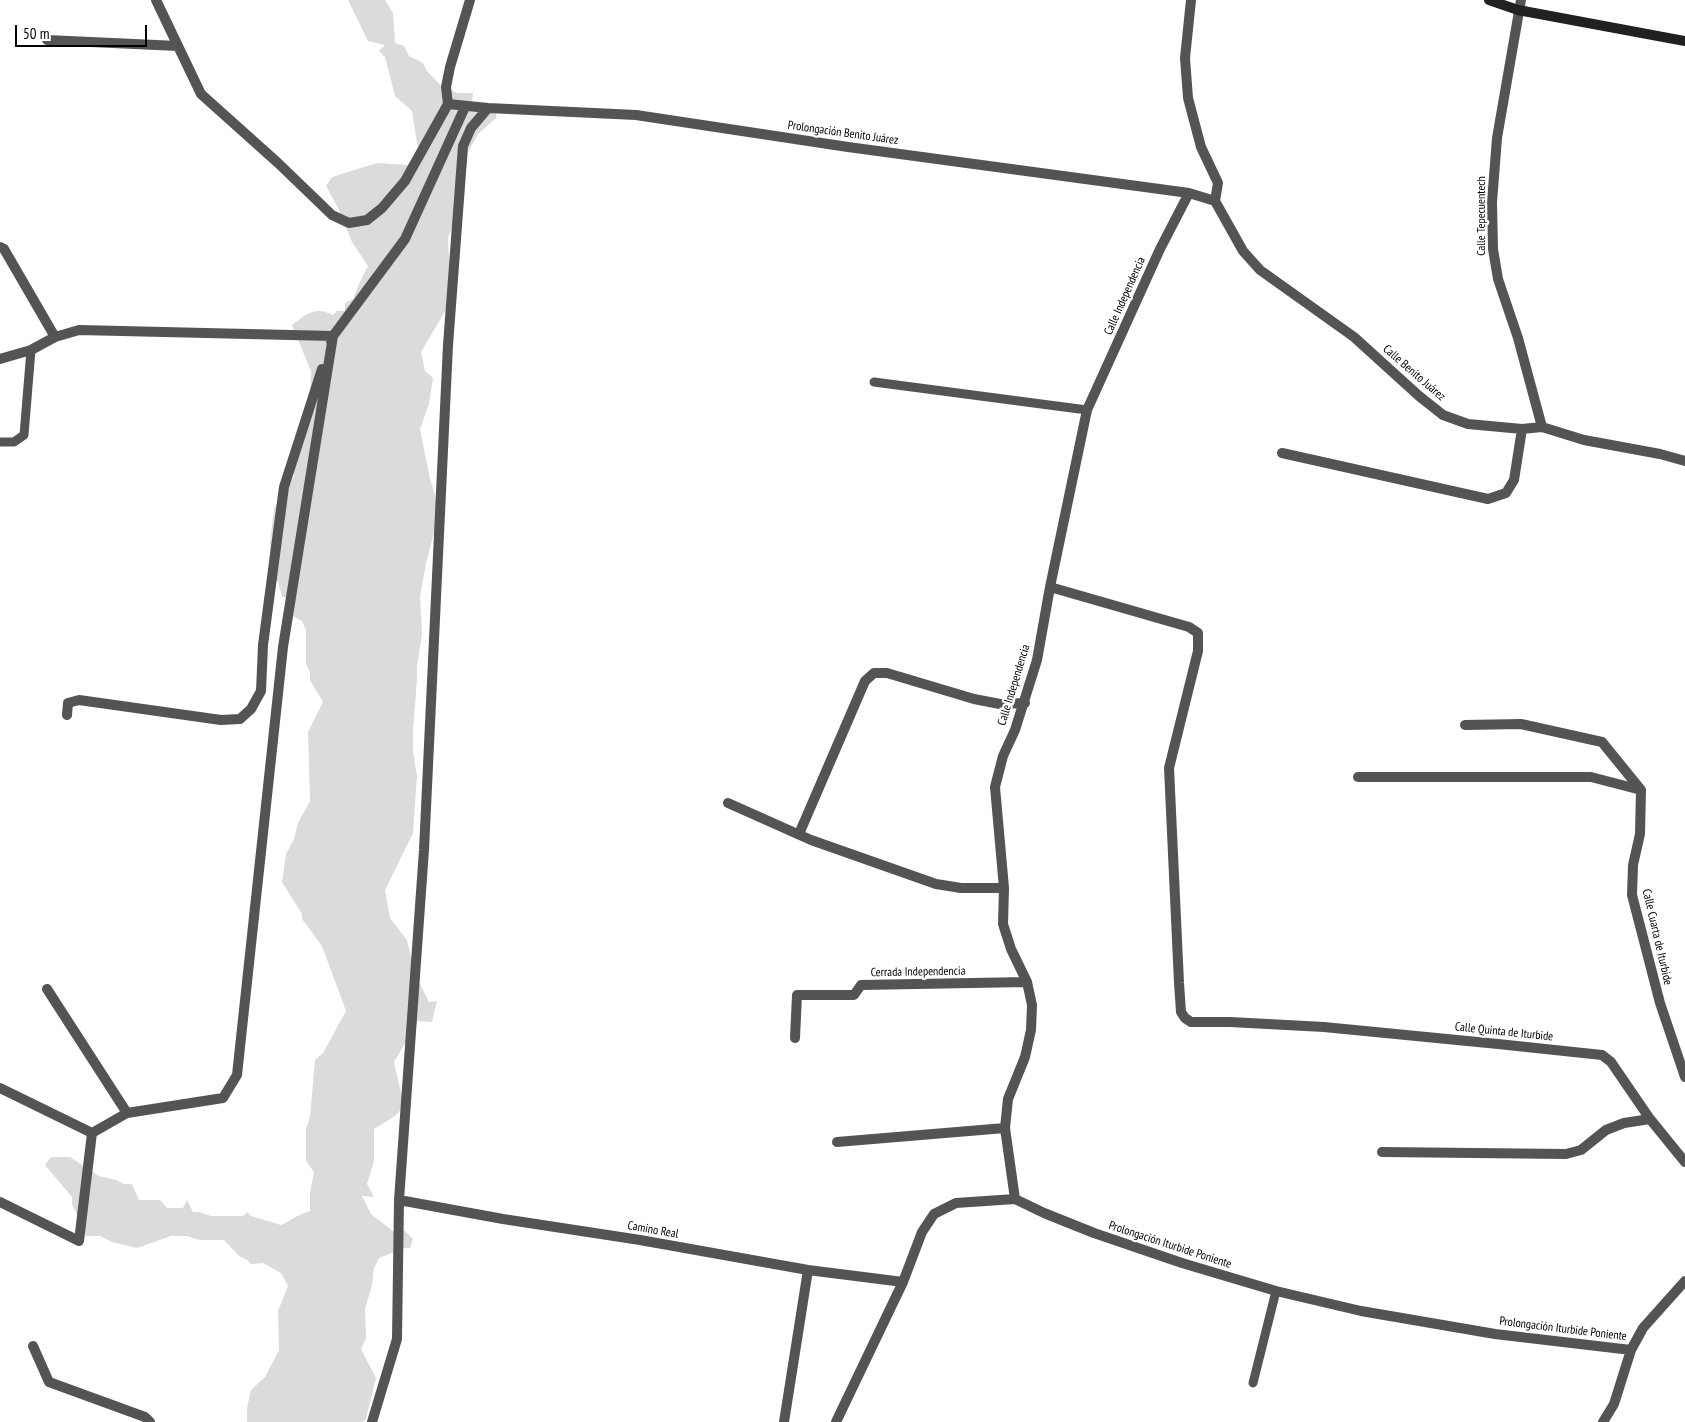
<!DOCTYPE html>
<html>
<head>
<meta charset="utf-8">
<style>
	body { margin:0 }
	#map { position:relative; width:1685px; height:1422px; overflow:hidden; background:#fff; font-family:"PT Sans Narrow",sans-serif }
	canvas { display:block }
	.scale { position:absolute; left:15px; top:25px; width:132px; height:22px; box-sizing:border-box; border:2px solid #000; border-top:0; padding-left:6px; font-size:15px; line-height:18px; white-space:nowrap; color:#000; -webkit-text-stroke:4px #fff; paint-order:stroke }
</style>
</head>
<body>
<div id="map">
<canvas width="1685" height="1422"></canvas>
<div class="scale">50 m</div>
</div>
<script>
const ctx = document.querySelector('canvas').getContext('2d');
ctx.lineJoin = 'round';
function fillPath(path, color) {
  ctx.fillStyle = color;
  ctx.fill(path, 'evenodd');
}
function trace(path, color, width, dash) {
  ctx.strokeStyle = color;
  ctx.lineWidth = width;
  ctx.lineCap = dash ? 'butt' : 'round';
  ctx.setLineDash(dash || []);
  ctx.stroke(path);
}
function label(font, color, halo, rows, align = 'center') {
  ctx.font = font + ' "PT Sans Narrow",sans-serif';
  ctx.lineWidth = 4.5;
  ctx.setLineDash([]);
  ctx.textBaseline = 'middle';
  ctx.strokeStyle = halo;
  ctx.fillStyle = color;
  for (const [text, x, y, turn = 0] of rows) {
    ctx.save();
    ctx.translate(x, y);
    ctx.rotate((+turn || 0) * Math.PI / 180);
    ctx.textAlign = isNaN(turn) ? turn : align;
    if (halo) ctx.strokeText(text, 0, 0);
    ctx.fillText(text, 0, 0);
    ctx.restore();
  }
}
fillPath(new Path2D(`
	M348 0H385L393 13 395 43 404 46 409 56 423 63 427 71 444 89H449L457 93H473L472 104 496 111V118L478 134 468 152 462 206 448 237 451 301 421 352 425 371 433 378 429 404 420 429 430 479 437 502V521L426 563 420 597 422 634 417 666V679L413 731V751L417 776 413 833 385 890 390 918 407 940 415 974 429 1002 437 1001 432 1022 418 1021 394 1062 404 1106 395 1116 374 1129V1161L367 1184 374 1197 362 1196 371 1214 394 1232 405 1231 413 1239 410 1248H405L379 1258 374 1268 372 1285 365 1309 366 1338 361 1349 376 1378 366 1419 362 1422H247V1408L251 1390 265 1377 279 1350 278 1311 288 1286 281 1273 263 1263 251 1264 247 1260 239 1256 224 1240H199L187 1236H171L137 1248 112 1242 100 1236H86L72 1204V1197L45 1165 51 1157H70L99 1176 116 1180 124 1184H132L139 1200H160L167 1208H183L187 1200 193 1212H199L211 1216H243L247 1212 251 1216 281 1225C291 1220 299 1214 310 1211V1193L314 1172 306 1161V1129L310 1117 315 1060 323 1053 346 1011 322 946 302 919V914L282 882 286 854 294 839 298 823 310 801 308 732 323 702 310 680V672L306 664V630L302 621 291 615 286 597H282L278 581H271L270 543 274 509 282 494 294 477V466L310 407 311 371 292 325C307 314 315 306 333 315L337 311H345V303L353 299 358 286 368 266 352 242 338 208 326 186 332 177 377 163 408 165 419 155 412 111 395 96 385 57 379 51 385 45 368 41Z`), '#dbdbdb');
trace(new Path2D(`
	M874 382 1087 410
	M0 442H14L24 435 31 350
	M1253 1383 1276 1291`), '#545454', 9);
trace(new Path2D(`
	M156 0 201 94 278 163 332 215 349 223 367 220 382 208 405 181 448 104 488 108 636 115 848 147 1189 193 1215 201
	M1191 0 1185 58 1188 98 1201 147 1218 183 1215 201
	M1521 0 1497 138 1492 202 1493 249 1498 279 1518 338 1542 427
	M47 40 178 46
	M448 104 446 87 450 67 470 0
	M1215 201 1243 251 1260 270 1354 337 1419 396 1443 415 1468 424 1522 429 1542 427 1584 440 1660 454 1685 461
	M0 247 4 249 55 337
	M331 341 333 336 405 239 465 107
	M0 359 31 350 55 337 79 330 333 336 283 647 237 1075 223 1098 127 1113 92 1133 79 1241 0 1202
	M1282 453 1488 499 1506 493 1514 480 1522 429
	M1050 587 1189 627 1198 633V651L1169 768 1179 983 1181 1012 1185 1018 1191 1022H1230L1324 1027 1498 1044 1602 1055 1611 1062 1650 1119 1685 1162
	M67 715 68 703 79 700 221 720 240 719 251 709 261 691 263 645 284 487 322 369
	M1465 725 1521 724 1602 742 1641 790 1640 834 1633 865 1632 895 1660 1003 1685 1077
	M1358 777H1591L1641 790
	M728 803 811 840 936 884 961 888H1004
	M799 834 865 681 874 673H887L974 699 1000 704 1025 703
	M47 989 127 1113
	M795 1038 797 995H854L861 985 1027 982
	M0 1088 92 1133
	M837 1142 1005 1128
	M1382 1152 1566 1154 1581 1150 1606 1130 1624 1123 1650 1119
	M1015 1199 1005 1128 1008 1099 1025 1057 1031 1030 1032 1005 1027 982 1011 949 1003 924 1004 888 995 787 1003 756 1015 730 1037 660 1050 587 1087 410 1160 249 1189 193
	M399 1200 503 1219 640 1240 808 1270 903 1282
	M33 1346 49 1382 145 1417 150 1422
	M372 1422 397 1339 399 1200 424 850 448 345 463 146 471 128 488 108
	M784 1422 808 1270
	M836 1422 903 1282 922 1232 934 1214 956 1203 1015 1199 1044 1213 1094 1233 1182 1263 1276 1291 1361 1311 1495 1334 1631 1350
	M1603 1422 1614 1404 1631 1350 1643 1328 1685 1281`), '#545454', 10);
trace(new Path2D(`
	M1489 0 1518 10 1685 41`), '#212121', 10);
label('12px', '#000', '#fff', [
	["Prolongación Benito Juárez",843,133,8],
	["Calle Tepecuentech",1482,216,-90],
	["Calle Independencia",1125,296,-66],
	["Calle Benito Juárez",1414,373,41],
	["Calle Independencia",1014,685,-73],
	["Calle Cuarta de Iturbide",1657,937,77],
	["Cerrada Independencia",918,972,-1],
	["Calle Quinta de Iturbide",1504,1032,6],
	["Camino Real",653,1230,10],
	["Prolongación Iturbide Poniente",1170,1245,18],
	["Prolongación Iturbide Poniente",1563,1329,7]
]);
</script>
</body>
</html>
